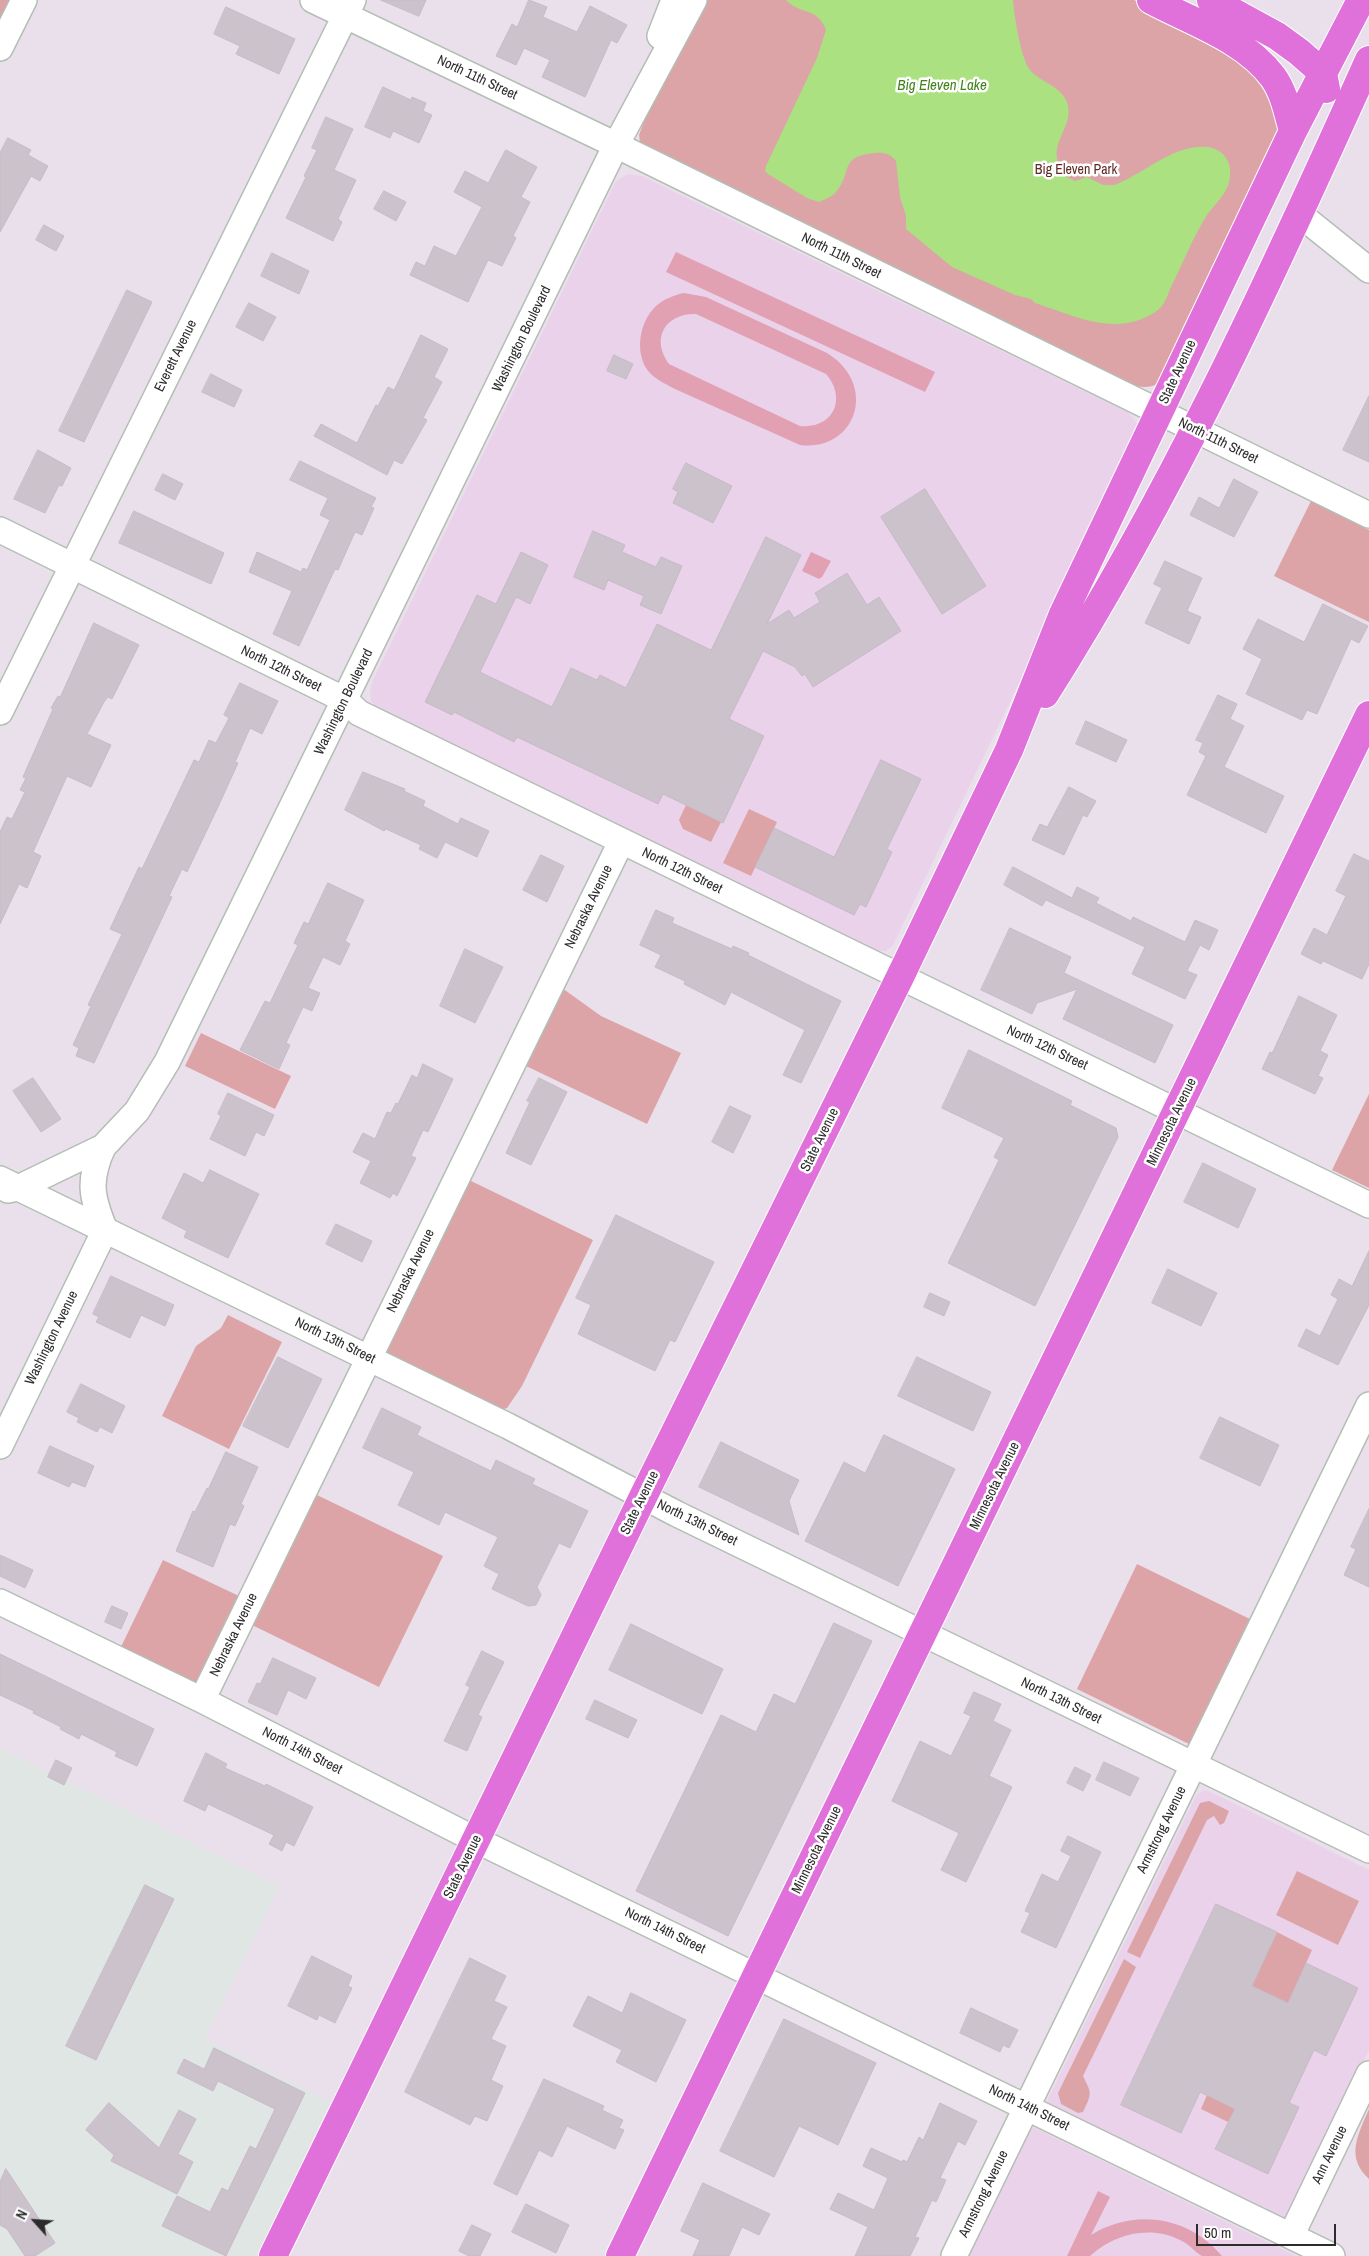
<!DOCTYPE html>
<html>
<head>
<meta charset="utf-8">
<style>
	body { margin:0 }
	#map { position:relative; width:1369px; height:2256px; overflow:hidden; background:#eae0ec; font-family:"Archivo Narrow",sans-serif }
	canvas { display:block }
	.north { position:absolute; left:10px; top:2196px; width:50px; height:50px; -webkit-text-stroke:4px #fff; paint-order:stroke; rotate:296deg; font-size:14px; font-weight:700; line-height:20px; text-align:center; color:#2c2c2c }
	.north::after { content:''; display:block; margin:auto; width:18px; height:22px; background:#2c2c2c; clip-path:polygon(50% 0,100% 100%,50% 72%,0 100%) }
	.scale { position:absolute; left:1196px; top:2224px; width:140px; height:22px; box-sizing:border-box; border:2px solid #2c2c2c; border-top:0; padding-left:6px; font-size:15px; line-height:18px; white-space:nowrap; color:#2c2c2c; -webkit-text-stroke:4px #fff; paint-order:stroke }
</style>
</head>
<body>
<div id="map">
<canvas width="1369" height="2256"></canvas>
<div class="north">N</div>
<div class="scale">50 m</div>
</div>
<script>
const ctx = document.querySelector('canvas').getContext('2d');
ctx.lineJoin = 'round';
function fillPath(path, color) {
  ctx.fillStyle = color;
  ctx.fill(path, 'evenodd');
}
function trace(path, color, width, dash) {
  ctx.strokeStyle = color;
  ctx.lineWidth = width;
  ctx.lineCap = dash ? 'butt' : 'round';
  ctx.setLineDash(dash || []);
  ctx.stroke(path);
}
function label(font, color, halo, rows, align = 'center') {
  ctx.font = font + ' "Archivo Narrow",sans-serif';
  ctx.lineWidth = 5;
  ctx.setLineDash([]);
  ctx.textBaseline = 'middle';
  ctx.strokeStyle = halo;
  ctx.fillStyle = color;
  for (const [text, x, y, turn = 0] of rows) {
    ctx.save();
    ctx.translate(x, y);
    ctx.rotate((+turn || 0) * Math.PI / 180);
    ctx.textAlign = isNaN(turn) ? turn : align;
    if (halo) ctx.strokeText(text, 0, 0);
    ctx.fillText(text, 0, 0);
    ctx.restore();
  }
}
fillPath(new Path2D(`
	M0 1748 279 1886 205 2039 330 2102 256 2256H0Z`), '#e0e6e3');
fillPath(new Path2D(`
	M628 174 642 176 1129 413 1137 423V427L1010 702 893 945 886 951H876L376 708 371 701 370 691 373 680 615 183 619 179Z
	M1203 1790 1209 1791 1369 1870V2050L1287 2220 1047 2105 1048 2099 1196 1796Z
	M1035 2128 1296 2256H962L1024 2129Z`), '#ead2eb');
fillPath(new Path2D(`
	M0 0H11L0 24Z
	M704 0H1134L1267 75 1279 132 1162 381C1151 389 1141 388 1128 384L640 143 639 135 643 124Z
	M1311 501 1369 530V622L1274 576Z
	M686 805 721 822 711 842 683 829 679 820Z
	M749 809 777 822 751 876 723 863Z
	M562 988 601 1016 681 1053 647 1124 524 1065Z
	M201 1033 291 1076 275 1109 185 1066Z
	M1369 1094V1188L1332 1170Z
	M469 1180 593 1240 522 1386 507 1408 501 1410 390 1357 387 1352 390 1340Z
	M228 1315 282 1342 229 1449 162 1416 196 1346 221 1328Z
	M317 1495 443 1556 379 1687 252 1625Z
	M163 1560 239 1596 197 1683 192 1686 118 1653Z
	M1137 1564 1252 1620 1191 1745 1077 1689Z
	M1209 1801 1229 1811 1224 1823 1220 1825 1214 1816 1207 1820 1140 1958 1127 1952 1200 1803Z
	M1297 1871 1359 1901 1338 1945 1276 1915Z
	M1277 1932 1312 1950 1288 2003 1252 1986Z
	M1124 1959 1136 1967 1083 2076C1092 2094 1092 2093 1083 2112L1078 2113 1061 2104 1058 2093Z
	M1207 2095 1235 2109 1228 2122 1201 2109Z
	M1369 2109V2179C1345 2157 1358 2135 1369 2109Z`), '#dca4a6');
fillPath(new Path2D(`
	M676 252 935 372 925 392 666 272Z
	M684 293 706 297 827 353C879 385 856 452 800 445L675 389C666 384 656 380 649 372 634 354 639 322 656 306 664 299 674 295 684 293ZM696 314 826 374C847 398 834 429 800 426L669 364C650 338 666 313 696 314Z
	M811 552 831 561 822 577 819 579 802 571Z
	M1098 2191 1110 2197 1091 2235C1134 2208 1189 2216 1222 2256 1217 2256 1207 2256 1202 2256 1196 2253 1188 2243 1180 2240 1149 2225 1115 2234 1090 2256H1067Z`), '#e1a1b3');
fillPath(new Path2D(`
	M786 0H1013C1014 15 1021 59 1030 70 1040 82 1061 86 1067 102 1073 121 1060 132 1057 149 1055 158 1060 167 1063 175L1075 181 1087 177 1103 185H1114C1144 174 1174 143 1208 147 1223 149 1232 162 1230 176 1229 192 1216 203 1207 215 1193 237 1183 263 1171 287 1168 293 1166 302 1161 307 1154 315 1137 322 1127 323 1097 328 1063 312 1035 303L1031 299 1015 295 952 267 906 229V216L900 197 896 161C891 154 884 152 875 153 838 156 853 173 836 192 832 197 825 199 819 202L807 198 768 174 765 171 766 166 817 58 826 30C818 7 800 15 786 0Z`), '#abe181');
const building = new Path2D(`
	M381 0H426L419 16Z
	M529 0 547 7 543 17 577 32 590 6 627 25 617 43 611 40 585 97 542 77 550 60 524 48 516 65 496 56 512 24 517 27Z
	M226 7 295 39 279 74 236 54 240 46 214 34Z
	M383 87 411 100 412 97 426 103 423 111 432 115 419 143 393 131 390 138 365 127Z
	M326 117 353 129 334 170 356 180 338 219 342 222 333 241 286 218 306 177 304 176 317 150 312 148Z
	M8 138 31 150 28 155 48 166 40 181 31 176 0 232V153Z
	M506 150 537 167 521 197 530 202 513 236 516 238 502 266 488 260 468 302 410 275 416 262 425 266 434 246 456 256 482 207 454 192 465 171 488 183Z
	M384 191 406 202 396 221 374 209Z
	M44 225 64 236 56 251 36 240Z
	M272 253 309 271 299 294 261 276Z
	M127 290 152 302 84 442 59 431Z
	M249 303 276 317 263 341 236 327Z
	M421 335 448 349 434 377 442 382 423 418 427 420 402 464 394 460 387 475 314 436 321 424 357 443 376 405 378 406 388 387 394 390Z
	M614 355 633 364 626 379 607 371Z
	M211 374 242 390 234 407 202 392Z
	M1369 396V462L1343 450Z
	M38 450 71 468 62 486 59 485 45 513 14 499Z
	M300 461 376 498 371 507 374 508 362 535 355 532 338 570 335 569 299 646 273 634 292 591 249 572 257 552 301 572 303 568 307 570 330 520 320 515 328 498 290 480Z
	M686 463 732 486 713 523 673 503 678 492 673 489Z
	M163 474 183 484 175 500 155 490Z
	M1234 479 1258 492 1234 537 1190 515 1199 497 1219 508Z
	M925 489 986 586 942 614 881 517Z
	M134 511 224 553 211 584 119 543Z
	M593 531 625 545 622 552 656 567 661 557 682 566 661 614 640 605 644 596 608 580 604 590 574 577Z
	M766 537 801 555 767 624 789 610 794 618 820 602 815 593 847 573 867 605 879 597 901 631 813 687 805 674 802 676 795 667 763 651 729 719 764 736 723 823 663 794 658 804 517 737 514 742 454 712 452 715 425 702 477 595 496 604 521 552 548 565 530 604 516 597 480 672 552 707 571 668 597 680 600 675 626 688 657 624 711 650Z
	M1165 561 1202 578 1187 611 1201 617 1189 644 1145 623 1162 588 1154 584Z
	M1323 604 1368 626 1359 643 1351 639 1317 714 1307 710 1302 720 1246 694 1262 659 1243 649 1258 619 1304 642Z
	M94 623 139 645 112 699 108 697 104 702 87 734 111 745 91 787 67 776 33 852 41 856 27 888 19 884 0 924V832L7 817 12 819 25 792 20 790 26 778 23 777 53 709 51 708 58 696 60 697Z
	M240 683 278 701 262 734 250 728 235 762 238 763 217 809 187 872 182 869 169 896 172 897 94 1063 76 1056 79 1048 73 1045 91 1006 88 1005 122 934 110 929 139 867 142 869 194 760 199 762 209 740 216 743 229 718 224 715Z
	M1218 695 1237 704 1230 719 1244 726 1224 767 1284 796 1266 833 1187 795 1206 756 1199 752 1203 743 1196 740Z
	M1086 721 1127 740 1116 762 1076 744Z
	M881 760 921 779 887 849 892 852 866 907 860 904 854 915 755 867 774 828 834 857Z
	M363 772 405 789 404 791 425 801 423 806 458 824 461 818 489 831 477 857 445 842 437 858 419 849 421 845 386 829 384 831 345 810Z
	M1069 787 1096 801 1087 817 1083 815 1064 855 1032 840 1040 824 1047 827Z
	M1354 854 1369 861V964L1362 979 1323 961 1321 964 1301 954 1314 928 1327 935 1346 896 1336 891Z
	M541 855 564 866 547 902 523 890Z
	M1013 867 1072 898 1077 887 1099 898 1096 903 1131 921 1133 917 1185 942 1195 920 1218 930 1209 950 1200 945 1187 971 1197 975 1185 999 1132 974 1145 947 1046 900 1042 906 1004 885Z
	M328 883 364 900 345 941 350 944 340 965 323 957 308 988 320 993 312 1011 303 1007 286 1043 290 1045 279 1069 240 1050 265 1001 270 1003 298 945 294 943 304 922 308 924Z
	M656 910 674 918 672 923 732 949 733 946 749 953 748 955 841 1001 801 1083 783 1075 805 1030 731 992 725 1005 684 984 685 981 655 967 661 955 640 945Z
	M1010 928 1071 957 1064 973 1173 1025 1155 1063 1063 1019 1077 989 1037 1003 1032 1014 981 990Z
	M465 949 503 967 475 1023 440 1006Z
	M1299 996 1337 1015 1320 1051 1328 1055 1318 1076 1323 1078 1315 1094 1262 1069 1270 1052 1272 1053Z
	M969 1050 1072 1101 1070 1105 1116 1128 1118 1137 1035 1306 948 1263 999 1160 994 1157 1004 1138 942 1108Z
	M423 1064 453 1079 428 1132 423 1130 411 1156 416 1158 397 1196 393 1193 390 1198 360 1183 371 1161 353 1152 363 1133 375 1139 387 1112 391 1113 396 1103 398 1104 412 1075 417 1078Z
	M33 1078 61 1119 41 1132 13 1091Z
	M539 1078 567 1092 531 1165 506 1153 530 1102 527 1101Z
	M228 1093 274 1115 264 1136 256 1132 245 1156 210 1139 221 1116 218 1114Z
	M730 1106 751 1116 733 1153 712 1142Z
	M1203 1163 1256 1189 1238 1228 1184 1202Z
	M210 1170 259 1194 228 1258 184 1237 187 1231 162 1218 184 1173 203 1183Z
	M616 1215 714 1262 675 1342 670 1340 655 1371 578 1334 591 1305 576 1298Z
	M336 1224 372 1241 362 1262 326 1244Z
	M1369 1251V1305L1338 1365 1298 1346 1306 1329 1320 1336 1338 1299 1331 1295 1339 1279 1352 1286Z
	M1168 1269 1217 1293 1201 1326 1152 1303Z
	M111 1276 174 1305 165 1326 141 1315 130 1338 96 1322 99 1317 93 1314Z
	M930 1293 950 1302 944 1316 924 1307Z
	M278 1357 322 1379 288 1448 243 1426Z
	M917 1357 991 1392 973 1431 898 1396Z
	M81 1384 125 1406 112 1433 100 1427 97 1432 77 1422 79 1418 67 1412Z
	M382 1408 421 1427 417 1435 491 1471 496 1460 535 1479 532 1484 588 1511 570 1548 559 1543 537 1587 541 1595 536 1605 528 1606 492 1589 499 1574 484 1566 498 1537 445 1512 439 1525 398 1505 414 1472 363 1448Z
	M1220 1417 1279 1445 1260 1486 1200 1458Z
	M884 1435 955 1469 898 1586 805 1541 844 1462 865 1473Z
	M721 1442 799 1480 789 1501 799 1535 699 1487Z
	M50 1446 94 1466 85 1487 72 1482 69 1487 38 1473Z
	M226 1452 258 1467 241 1504 244 1506 235 1526 230 1524 213 1567 176 1551 193 1511 195 1512 207 1488 208 1489Z
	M1369 1509V1587L1344 1575 1356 1549 1351 1547Z
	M0 1555 33 1570 25 1588 0 1576Z
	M112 1606 128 1613 121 1629 105 1622Z
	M834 1623 872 1641 728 1936 636 1891 721 1715 756 1732 774 1694 795 1704Z
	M631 1624 723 1669 702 1714 609 1670Z
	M482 1651 504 1662 478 1715 482 1717 467 1751 444 1741 470 1687 466 1685Z
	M0 1654 154 1729 137 1766 115 1756 117 1752 81 1734 79 1739 60 1729 61 1727 33 1713 34 1711 0 1695Z
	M273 1658 316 1678 306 1699 288 1690 277 1715 248 1702 257 1683 260 1684Z
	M974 1692 1001 1704 993 1721 1011 1730 989 1776 1012 1787 966 1882 941 1870 959 1833 892 1801 920 1741 951 1756 971 1716 964 1713Z
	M595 1700 637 1720 628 1738 586 1719Z
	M206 1753 227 1764 225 1768 265 1786 266 1784 313 1807 294 1846 286 1842 282 1851 269 1844 274 1835 208 1804 205 1811 184 1801Z
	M56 1760 72 1768 64 1785 48 1777Z
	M1104 1762 1139 1778 1130 1796 1096 1780Z
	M1075 1767 1091 1775 1083 1791 1067 1783Z
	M1068 1836 1101 1852 1056 1948 1021 1932 1030 1913 1025 1911 1042 1874 1058 1882 1071 1856 1061 1851Z
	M145 1885 174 1899 96 2060 66 2046Z
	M1216 1904 1277 1932 1252 1986 1288 2003 1306 1963 1358 1988 1326 2056 1314 2050 1289 2103 1299 2107 1268 2174 1215 2149 1235 2109 1200 2092 1181 2133 1121 2105Z
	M312 1956 352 1976 348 1986 352 1988 335 2023 319 2015 317 2020 288 2006Z
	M470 1958 506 1976 494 2001 507 2007 491 2039 506 2046 491 2080 503 2086 487 2121 475 2116 470 2125 405 2092Z
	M631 1993 686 2020 656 2082 616 2062 622 2050 573 2026 588 1996 622 2013Z
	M971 2008 1018 2030 1009 2048 1003 2045 1000 2052 960 2033Z
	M784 2019 876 2063 838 2145 799 2126 774 2177 720 2151Z
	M214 2048 305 2093 226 2256 162 2226 177 2196 210 2212 222 2188 228 2191 250 2146 256 2149 275 2109 218 2081 213 2091 177 2073 184 2059 204 2069Z
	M544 2079 604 2106 602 2110 623 2120 619 2128 624 2130 615 2149 567 2126 552 2157 539 2150 517 2195 494 2184Z
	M109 2103 159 2148 179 2110 196 2119 178 2154 193 2162 177 2194 111 2161 114 2155 86 2130Z
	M940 2103 977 2121 965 2145 958 2141 940 2178 946 2180 936 2202 932 2200 915 2237 919 2238 910 2256H855L868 2227 830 2209 838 2193 874 2210 888 2178 863 2166 871 2148 902 2162 903 2160 907 2162 919 2137 923 2140Z
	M6 2169 55 2243 35 2256H25L7 2229 0 2225V2182Z
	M703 2183 770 2214 759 2235 742 2227 729 2256H693L700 2240 681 2231Z
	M526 2204 569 2225 556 2253 512 2232Z
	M472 2225 491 2234 480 2256H469L459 2251Z`);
fillPath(building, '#cbc2cc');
trace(building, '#c7bac7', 1);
const minor = new Path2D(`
	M313 0 616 145 1369 515
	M660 36 674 0
	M0 48 24 0
	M1298 213 1369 270
	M0 530 345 700 359 713C695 878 1033 1039 1369 1205
	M0 712 353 0
	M103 1147C88 1180 91 1197 105 1230
	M0 1179 508 1426 677 1514 1369 1850
	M8 1190 18 1188 103 1147 137 1111 167 1062 616 145 694 0
	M0 1446 105 1230
	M0 1602 202 1700 476 1840 1332 2256
	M202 1700 621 842
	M1291 2236 1369 2074
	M954 2256 1369 1405`);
const major = new Path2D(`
	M1151 0C1192 22 1245 39 1273 77 1284 92 1288 113 1293 131
	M1211 0 1277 36 1299 52 1323 73 1326 89
	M1045 694C1172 494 1272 276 1369 60
	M273 2256 643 1497 900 977 1009 750 1063 614 1293 131 1361 0
	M620 2256 1369 715`);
trace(minor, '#b4beb5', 28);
trace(major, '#fff', 30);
trace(minor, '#fff', 25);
trace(major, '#e071da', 28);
label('14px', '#2c2c2c', '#fff', [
	["North 11th Street",477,78,25],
	["North 11th Street",841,256,26],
	["Washington Boulevard",522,339,-64],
	["Everett Avenue",176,356,-64],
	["State Avenue",1178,372,-65],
	["North 11th Street",1218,441,26],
	["North 12th Street",281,669,26],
	["Washington Boulevard",344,702,-64],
	["North 12th Street",682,871,26],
	["Nebraska Avenue",589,907,-64],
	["North 12th Street",1047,1048,25],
	["Minnesota Avenue",1172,1122,-64],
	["State Avenue",820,1140,-64],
	["Nebraska Avenue",411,1271,-64],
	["Washington Avenue",52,1338,-64],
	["North 13th Street",335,1341,26],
	["Minnesota Avenue",995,1486,-64],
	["State Avenue",640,1503,-64],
	["North 13th Street",697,1523,26],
	["Nebraska Avenue",234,1635,-64],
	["North 13th Street",1061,1701,26],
	["North 14th Street",302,1751,27],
	["Armstrong Avenue",1162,1830,-64],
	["Minnesota Avenue",817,1850,-64],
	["State Avenue",463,1867,-64],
	["North 14th Street",665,1931,26],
	["North 14th Street",1029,2108,26],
	["Ann Avenue",1330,2155,-64],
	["Armstrong Avenue",984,2194,-64]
]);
label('14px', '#622924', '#fff', [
	["Big Eleven Park",1076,170]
]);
label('italic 15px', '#42821d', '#fff', [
	["Big Eleven Lake",942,86]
]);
</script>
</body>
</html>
